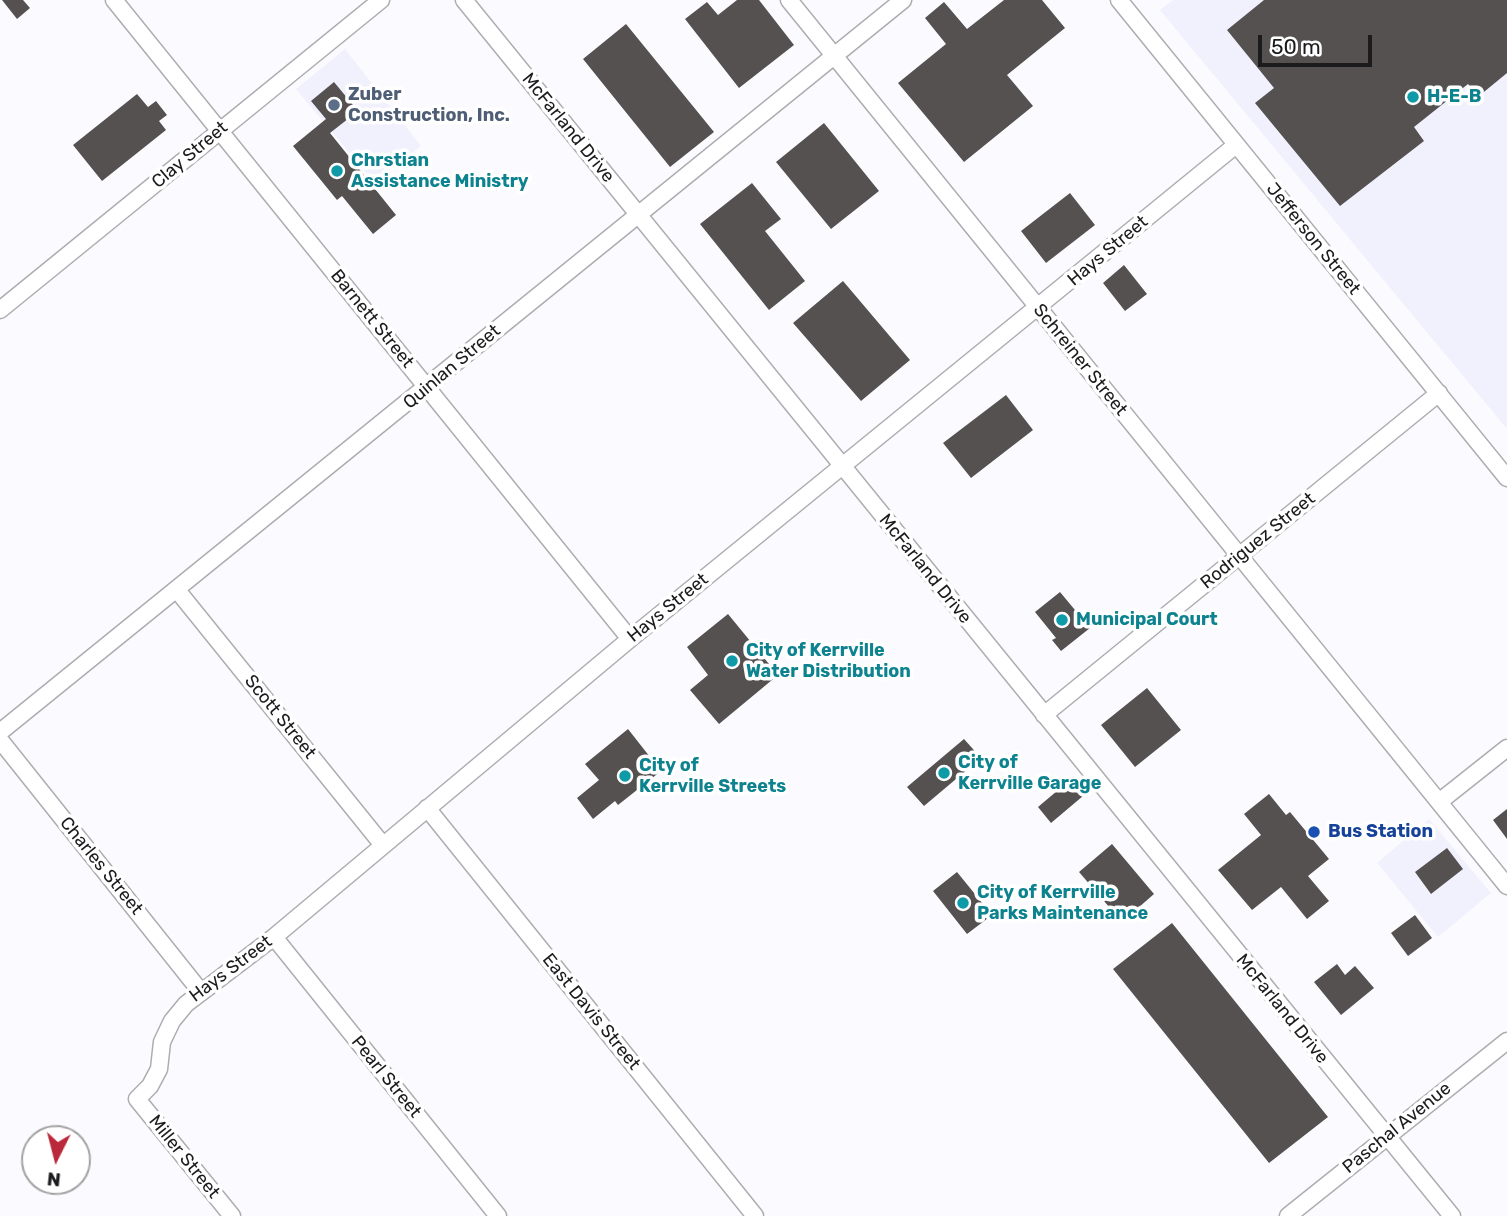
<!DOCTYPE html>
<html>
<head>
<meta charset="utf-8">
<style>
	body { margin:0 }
	#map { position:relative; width:1507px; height:1216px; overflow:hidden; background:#fbfbff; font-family:Rubik,sans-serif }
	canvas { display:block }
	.north { position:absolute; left:21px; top:1125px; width:70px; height:70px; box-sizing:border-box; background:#fff; border:2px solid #a4a3a4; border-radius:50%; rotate:186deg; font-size:19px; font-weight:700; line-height:28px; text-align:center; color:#1b1a1c }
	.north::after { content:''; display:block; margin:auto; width:24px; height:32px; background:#ba293a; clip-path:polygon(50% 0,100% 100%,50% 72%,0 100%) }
	.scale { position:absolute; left:1258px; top:35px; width:114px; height:32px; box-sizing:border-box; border:4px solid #1b1a1c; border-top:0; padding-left:9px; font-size:21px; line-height:24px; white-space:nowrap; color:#1b1a1c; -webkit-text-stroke:5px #fff; paint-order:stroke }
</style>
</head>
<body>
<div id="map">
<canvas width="1507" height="1216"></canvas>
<div class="north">N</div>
<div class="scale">50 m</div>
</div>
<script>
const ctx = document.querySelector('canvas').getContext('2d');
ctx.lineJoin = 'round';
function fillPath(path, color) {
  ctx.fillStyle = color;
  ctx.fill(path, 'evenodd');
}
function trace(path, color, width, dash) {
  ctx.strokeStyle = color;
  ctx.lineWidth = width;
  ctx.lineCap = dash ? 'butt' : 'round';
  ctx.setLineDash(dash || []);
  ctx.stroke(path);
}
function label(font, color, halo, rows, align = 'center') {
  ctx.font = font + ' Rubik,sans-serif';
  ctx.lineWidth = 7;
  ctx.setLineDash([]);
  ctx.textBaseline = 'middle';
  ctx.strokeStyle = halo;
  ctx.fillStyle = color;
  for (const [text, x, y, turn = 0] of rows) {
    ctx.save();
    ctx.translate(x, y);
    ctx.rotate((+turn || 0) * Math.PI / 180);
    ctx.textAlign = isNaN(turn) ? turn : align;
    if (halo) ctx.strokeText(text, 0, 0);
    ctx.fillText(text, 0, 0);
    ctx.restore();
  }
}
fillPath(new Path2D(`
	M1173 0H1507V429L1160 10Z
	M345 49 421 146 374 182 296 89Z
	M1429 819 1491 893 1438 937 1377 863Z`), '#f1f0fd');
fillPath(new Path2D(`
	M2 0H23L30 8 17 19Z
	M737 0H759L794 45 739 88 685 19 707 2 718 15Z
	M1004 0H1042L1065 28 1007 75 1033 106 964 162 898 83 946 44 925 18 944 2 967 29Z
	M1264 0H1507V73L1479 96 1468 84 1414 127 1424 141 1340 206 1255 103 1274 88 1227 30Z
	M626 24 714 132 670 167 583 59Z
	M334 82 358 111 330 133 396 215 373 234 342 196 337 200 293 146 326 119 311 101Z
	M137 94 148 107 156 101 167 115 159 121 166 130 102 181 73 145Z
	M824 123 879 191 831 229 776 162Z
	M752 183 781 219 765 231 805 281 769 310 700 224Z
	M1070 193 1095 225 1046 263 1021 231Z
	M1124 265 1147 294 1125 311 1103 283Z
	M843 281 910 360 861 401 793 323Z
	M1006 395 1033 430 971 478 943 443Z
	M1060 592 1090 628 1061 651 1052 640 1056 638 1035 612Z
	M728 614 778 675 719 724 690 690 708 675 687 647Z
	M1147 688 1181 730 1135 767 1101 725Z
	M628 729 661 771 618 805 615 801 593 819 577 798 599 780 585 764Z
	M964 739 981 758 924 806 907 787Z
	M1070 780 1083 796 1051 823 1038 807Z
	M1269 794 1286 815 1290 812 1329 859 1308 876 1329 901 1307 919 1281 887 1252 910 1218 870 1261 835 1244 814Z
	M1507 809V839L1493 820Z
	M1112 844 1154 894 1122 922 1079 872Z
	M1447 848 1463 869 1431 894 1415 872Z
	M957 872 992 915 967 934 933 891Z
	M1415 915 1432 938 1408 956 1391 933Z
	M1172 923 1328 1117 1269 1163 1113 969Z
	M1337 964 1345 975 1355 966 1374 988 1341 1015 1314 982Z`), '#555151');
const street = new Path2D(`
	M114 0 630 639
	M464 0 1452 1216
	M789 0 1507 886
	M1119 0 1507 478
	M0 310 381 0
	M177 590 382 844
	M1044 715 1439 393
	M0 732 903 0
	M0 740 201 992
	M1439 802 1507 748
	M427 808 755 1216
	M274 937 498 1216
	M232 1216 137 1099 150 1086 159 1069 162 1042 172 1021 186 1004 274 937 630 639 1236 145
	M1288 1216 1507 1041`);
trace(street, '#adacb0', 19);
trace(street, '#fff', 16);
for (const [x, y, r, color] of [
	[1413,97,7,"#0f9aa8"],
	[334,105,7,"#5c6f8a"],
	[337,171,7,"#0f9aa8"],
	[1062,620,7,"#0f9aa8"],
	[732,661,7,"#0f9aa8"],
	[944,773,7,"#0f9aa8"],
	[625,776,7,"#0f9aa8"],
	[1314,832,7,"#1a4fb4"],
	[963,903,7,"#0f9aa8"]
]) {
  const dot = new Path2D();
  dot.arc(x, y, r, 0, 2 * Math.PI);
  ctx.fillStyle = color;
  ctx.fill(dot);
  trace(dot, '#fff', 2.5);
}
label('bold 18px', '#4e5e75', '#fff', [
	["Zuber",348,95],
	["Construction, Inc.",348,116]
], 'left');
label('bold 18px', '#0d838f', '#fff', [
	["H-E-B",1427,97],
	["Chrstian",351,161],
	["Assistance Ministry",351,182],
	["Municipal Court",1076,620],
	["City of Kerrville",746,651],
	["Water Distribution",746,672],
	["City of",958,763],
	["Kerrville Garage",958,784],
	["City of",639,766],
	["Kerrville Streets",639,787],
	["City of Kerrville",977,893],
	["Parks Maintenance",977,914]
], 'left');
label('18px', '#1b1a1c', '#fff', [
	["McFarland Drive",568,128,51],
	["Clay Street",190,155,-40],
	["Jefferson Street",1313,239,51],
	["Hays Street",1108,251,-40],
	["Barnett Street",372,319,51],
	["Schreiner Street",1080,360,51],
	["Quinlan Street",452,367,-40],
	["Rodriguez Street",1258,541,-39],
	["McFarland Drive",925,569,51],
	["Hays Street",668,608,-39],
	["Scott Street",280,717,51],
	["Charles Street",101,866,51],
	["Hays Street",231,969,-37],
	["McFarland Drive",1282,1009,51],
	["East Davis Street",591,1012,51],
	["Pearl Street",386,1077,51],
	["Paschal Avenue",1397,1128,-39],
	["Miller Street",184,1157,51]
]);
label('bold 18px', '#164399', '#fff', [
	["Bus Station",1328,832]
], 'left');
</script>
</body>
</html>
